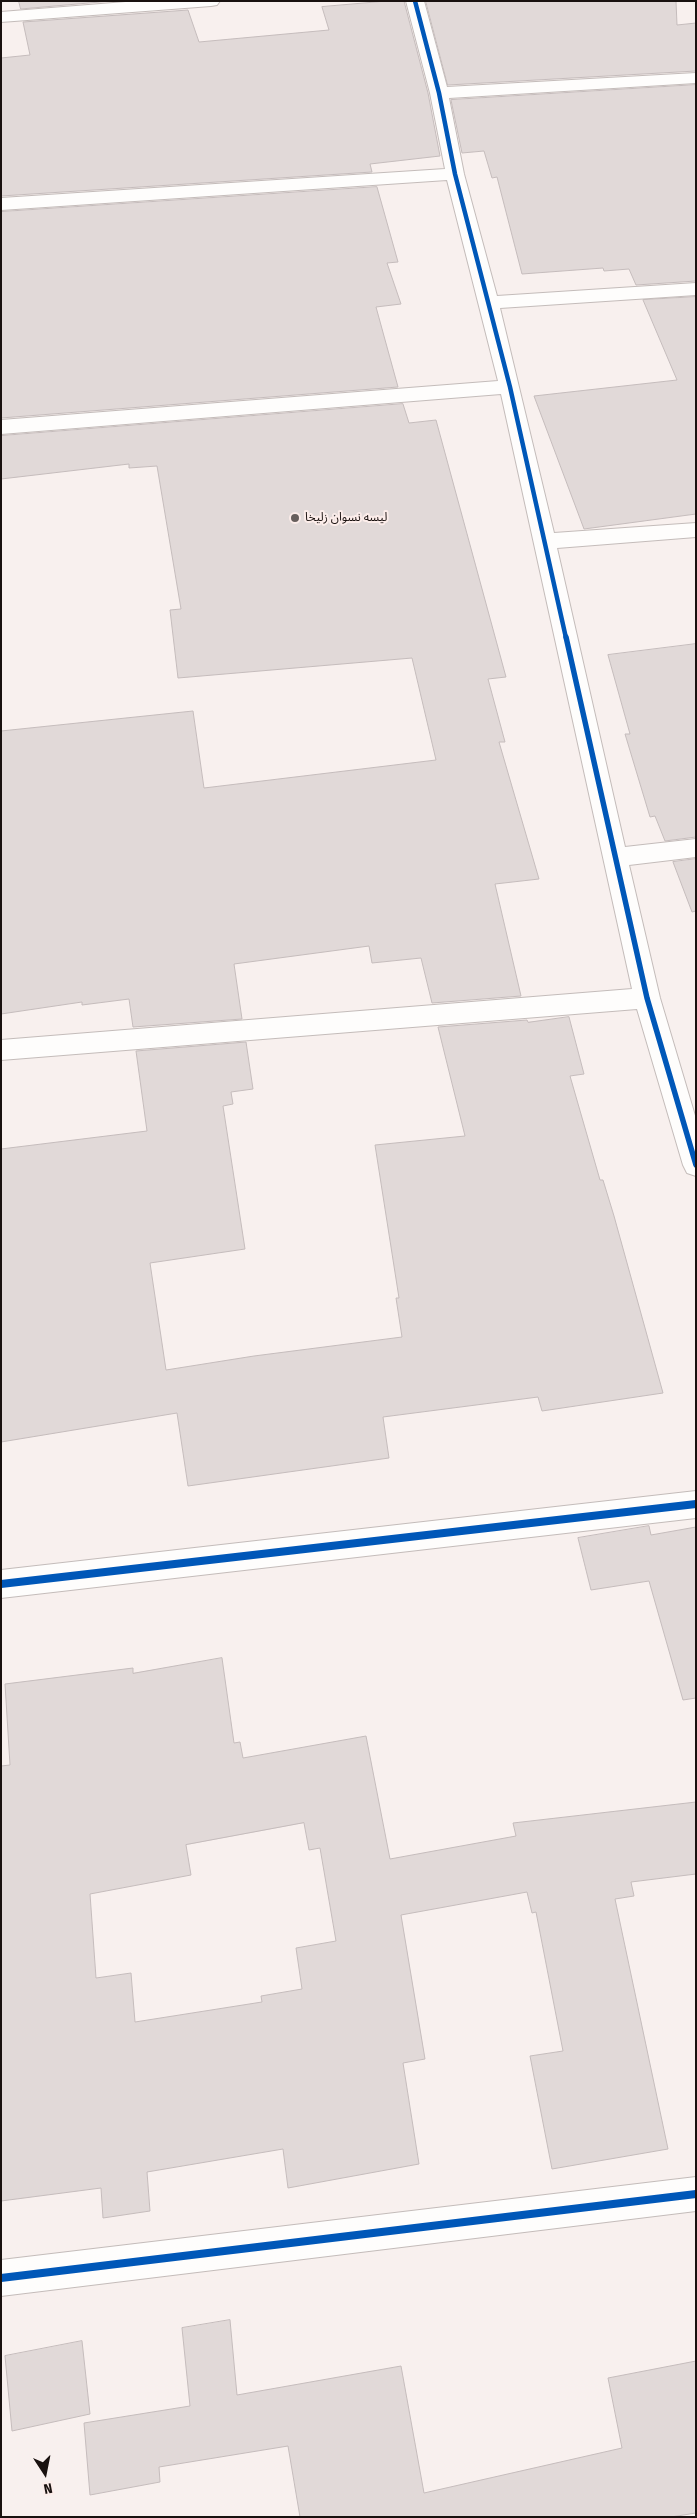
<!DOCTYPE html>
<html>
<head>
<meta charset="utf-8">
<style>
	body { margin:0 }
	#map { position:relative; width:697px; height:2518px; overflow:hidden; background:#f8f0ee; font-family:"Fira Sans Condensed",sans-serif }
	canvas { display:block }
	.frame { position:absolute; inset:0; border:2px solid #19110f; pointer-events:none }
	.north { position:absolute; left:20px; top:2448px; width:50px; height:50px; -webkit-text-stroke:4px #fcedea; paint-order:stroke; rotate:169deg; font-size:14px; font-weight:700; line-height:20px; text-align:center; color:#19110f }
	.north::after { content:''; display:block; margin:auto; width:18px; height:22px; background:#19110f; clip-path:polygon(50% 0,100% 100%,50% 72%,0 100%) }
</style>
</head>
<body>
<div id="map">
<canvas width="697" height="2518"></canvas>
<div class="frame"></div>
<div class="north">N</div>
</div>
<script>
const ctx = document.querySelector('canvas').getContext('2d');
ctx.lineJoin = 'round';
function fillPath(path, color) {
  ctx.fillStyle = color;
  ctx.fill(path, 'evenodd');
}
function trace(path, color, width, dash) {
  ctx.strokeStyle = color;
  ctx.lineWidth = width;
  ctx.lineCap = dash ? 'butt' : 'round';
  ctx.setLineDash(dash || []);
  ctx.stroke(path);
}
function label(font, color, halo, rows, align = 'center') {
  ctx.font = font + ' "Fira Sans Condensed","Noto Sans Arabic",sans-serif';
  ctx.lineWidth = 4;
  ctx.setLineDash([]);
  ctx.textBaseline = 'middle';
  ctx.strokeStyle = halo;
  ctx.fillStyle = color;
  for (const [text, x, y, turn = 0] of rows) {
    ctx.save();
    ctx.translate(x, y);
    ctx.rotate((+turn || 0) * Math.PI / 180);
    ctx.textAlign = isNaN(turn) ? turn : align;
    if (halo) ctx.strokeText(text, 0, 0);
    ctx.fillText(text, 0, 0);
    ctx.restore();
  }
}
const building = new Path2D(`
	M19 1H111L21 9Z
	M387 1H404L428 93 440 156 370 164 372 172 1 196V58L30 55 23 22 188 10 199 42 329 30 322 7Z
	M426 1H676L677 25 696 23V71L448 85Z
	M696 85V281L636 285 629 269 604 271 603 268 522 274 497 177 492 178 484 151 462 153 451 100Z
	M377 187 398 262 387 263 401 304 376 307 398 387 1 418V212Z
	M696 297V514L584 529 534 396 677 380 643 300Z
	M403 404 409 423 436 420 506 677 488 679 505 742H499L539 879 495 884 521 996 432 1003 421 958 372 963 369 946 234 964 242 1019 133 1027 129 999 82 1005V1002L1 1014V731L193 711 204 788 436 760 412 658 178 678 170 610 181 609 157 466 129 468V464L1 479V436Z
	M696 644V837L665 841 655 816 650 817 625 734H630L608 655Z
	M696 859V911L692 912 673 862Z
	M569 1017 584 1074 570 1076 600 1180H603L614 1216 663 1393 542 1411 538 1397 383 1417 389 1458 188 1486 177 1413 1 1442V1149L147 1131 136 1051 246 1042 253 1089 231 1092 233 1104 223 1106 245 1249 150 1263 166 1370 254 1356 402 1337 396 1298H399L375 1145 465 1136 438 1027 527 1020 528 1022Z
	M649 1526 651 1535 696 1527V1698L683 1700 649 1581 591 1590 578 1538Z
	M222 1658 234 1743 240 1742 243 1758 366 1736 390 1859 516 1836 513 1823 696 1802V1874L631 1882 634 1896 615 1899 668 2149 552 2169 530 2056 563 2051 536 1912 532 1913 527 1892 401 1915 425 2059 403 2063 419 2164 288 2188 283 2149 147 2172 150 2211 103 2218 101 2188 1 2201V1766L10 1765 5 1684 133 1668V1673ZM304 1823 309 1850 320 1848 336 1941 296 1948 302 1989 261 1996 262 2002 135 2022 131 1973 96 1978 90 1894 191 1875 186 1845Z
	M230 2320 237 2395 401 2366 424 2493 622 2448 608 2378 696 2361V2513L671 2517H300L288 2446 159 2467 160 2482 90 2495 84 2423 190 2406 182 2328Z
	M82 2341 90 2414 12 2431 5 2356Z`);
fillPath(building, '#e1d9d8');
trace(building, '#c5bcbc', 1);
const minor = new Path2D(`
	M138 1H220L217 5 211 6 1 22V12Z
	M406 1H424L447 87 696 73V83L449 98 464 174 497 296 696 283V295L500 308 554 533 696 523V537L557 548 625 847 696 839V857L629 865 660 998 696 1119V1176L687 1173 683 1165 637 1009 1 1060V1040L632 989 501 394 1 434V420L498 381 447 180 1 210V198L445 169 430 93Z
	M696 1491V1518L1 1598V1570Z
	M696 2177V2211L1 2296V2260Z`);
trace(minor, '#c4bcba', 2);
fillPath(minor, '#fefdfc');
trace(new Path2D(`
	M415 1 439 93 455 174 510 387 566 638`), '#0057b8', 4.5);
trace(new Path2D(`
	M566 637 647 998 696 1165`), '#0057b8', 5.5);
trace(new Path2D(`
	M1 1584 696 1504
	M1 2278 696 2194`), '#0057b8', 8);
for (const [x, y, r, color] of [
	[295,518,5,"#675f5d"]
]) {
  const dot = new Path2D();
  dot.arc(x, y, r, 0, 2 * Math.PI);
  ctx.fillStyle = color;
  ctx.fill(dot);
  trace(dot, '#fcedea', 2);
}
label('12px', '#19110f', '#fcedea', [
	["لیسه نسوان زلیخا",305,518]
], 'left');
</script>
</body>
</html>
